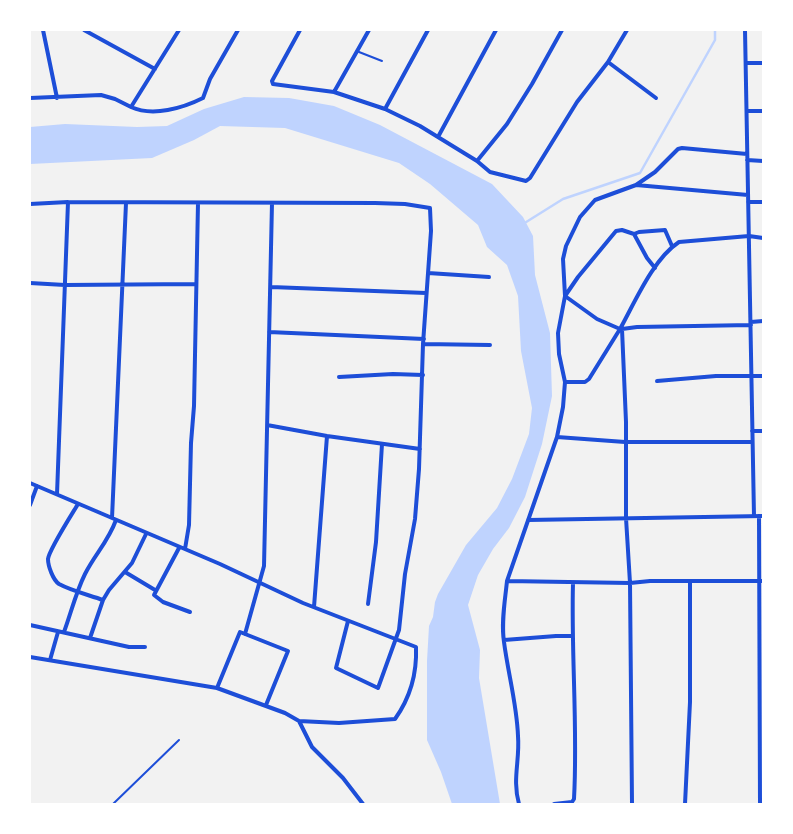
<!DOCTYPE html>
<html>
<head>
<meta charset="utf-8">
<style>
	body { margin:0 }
	#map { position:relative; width:793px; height:834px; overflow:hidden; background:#f2f2f2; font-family:Inter,sans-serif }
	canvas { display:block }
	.frame { position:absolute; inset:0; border:31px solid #fff; pointer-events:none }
</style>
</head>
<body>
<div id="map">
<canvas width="793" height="834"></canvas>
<div class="frame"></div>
</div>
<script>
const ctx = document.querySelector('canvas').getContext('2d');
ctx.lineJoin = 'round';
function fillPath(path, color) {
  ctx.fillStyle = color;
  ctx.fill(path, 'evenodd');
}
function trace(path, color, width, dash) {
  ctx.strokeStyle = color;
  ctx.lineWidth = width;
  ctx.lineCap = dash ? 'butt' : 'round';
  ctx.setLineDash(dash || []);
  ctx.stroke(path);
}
fillPath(new Path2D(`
	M244 97 289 98 334 106 380 125 492 184 523 217 533 236 535 275 550 333 552 396 542 444 525 497 509 528 493 549 478 575 468 605 480 650 479 678 500 804H452L441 772 427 740V661L429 626 433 617 435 602 438 594 466 545 497 508 512 479 529 434 532 408 521 351 518 296 507 265 487 247 478 225 430 184 399 163 285 128 220 126 194 140 152 158 30 164V127L65 124 137 127 167 126 204 109Z`), '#bfd3fe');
trace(new Path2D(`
	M523 224 563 199 640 173 715 40V30`), '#bfd3fe', 2.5);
trace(new Path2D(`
	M359 52 382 61
	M113 804 179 740`), '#1d4ed8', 2);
trace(new Path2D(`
	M43 30 57 98
	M84 30 155 69
	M300 30 272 81 273 84 334 92 385 109 420 126 477 161 490 172 526 181 530 178 577 102 608 62 627 30
	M745 30 754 516
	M608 62 656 98
	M746 63H763
	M334 92 369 30
	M30 98 101 95 115 99 131 107 179 30
	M131 107C153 117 183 108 203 98L210 79 238 30
	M385 109 428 30
	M747 111H763
	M438 137 496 30
	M747 160 763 161
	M477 161 507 124 532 84 562 30
	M636 185 748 195
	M748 202H763
	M30 204 68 202 375 203 405 204 430 208 431 231 423 344 419 469 415 519 405 574 399 630 378 688 336 668 348 621
	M634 234 647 258 655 268
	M428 273 489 277
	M30 283 65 285 196 284
	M271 287 426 293
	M751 322 763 321
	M622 329 637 327 751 325
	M269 332 424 339
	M423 344 490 345
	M339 377 393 374 423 375
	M657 381 716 376H763
	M565 382H585L589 379 620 329 597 319 565 296 578 277 616 231 622 230 634 234 639 232 665 230 672 246
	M267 425 327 436 420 449
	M752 431H763
	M557 437 625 442H752
	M30 483 220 564 303 603 416 647C417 672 410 698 395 719L339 723 299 721
	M57 494 68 202
	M78 504C72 514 49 550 48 559 48 566 53 580 59 584 72 591 89 595 103 600
	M30 505 37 486
	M759 516 760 804
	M112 518 126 203
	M528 520 763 516
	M179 548 154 595 163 602 190 612
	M185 549 189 525 191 443 194 406 198 203
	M125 572 155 590
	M507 581 630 583 650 581H763
	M368 604 376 542 382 444
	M314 607 327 436
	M30 625 129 647H145
	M64 632C71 613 76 592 85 574 95 554 108 542 116 520
	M245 634 264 566 272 203
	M90 638 103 600 109 590 132 563 146 534
	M504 640 556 636H573
	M30 657 217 688 285 713 299 721 312 747 343 778 363 804
	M50 660 58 632
	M217 688 240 632 288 651 266 705
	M519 804C512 779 520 761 518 736 517 705 508 673 504 642 501 622 505 601 507 581L557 437 563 407 565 382 559 354 558 333 565 296 563 259 566 246 580 217 595 200 636 185 655 172 678 149 682 148 747 154
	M554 804 572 802 574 799C578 727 571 655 573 583
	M632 804 630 583 626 518V422L622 329H620C635 302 653 259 679 242L749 236 763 238
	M685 804 690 702V581`), '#1d4ed8', 4);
</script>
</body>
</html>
